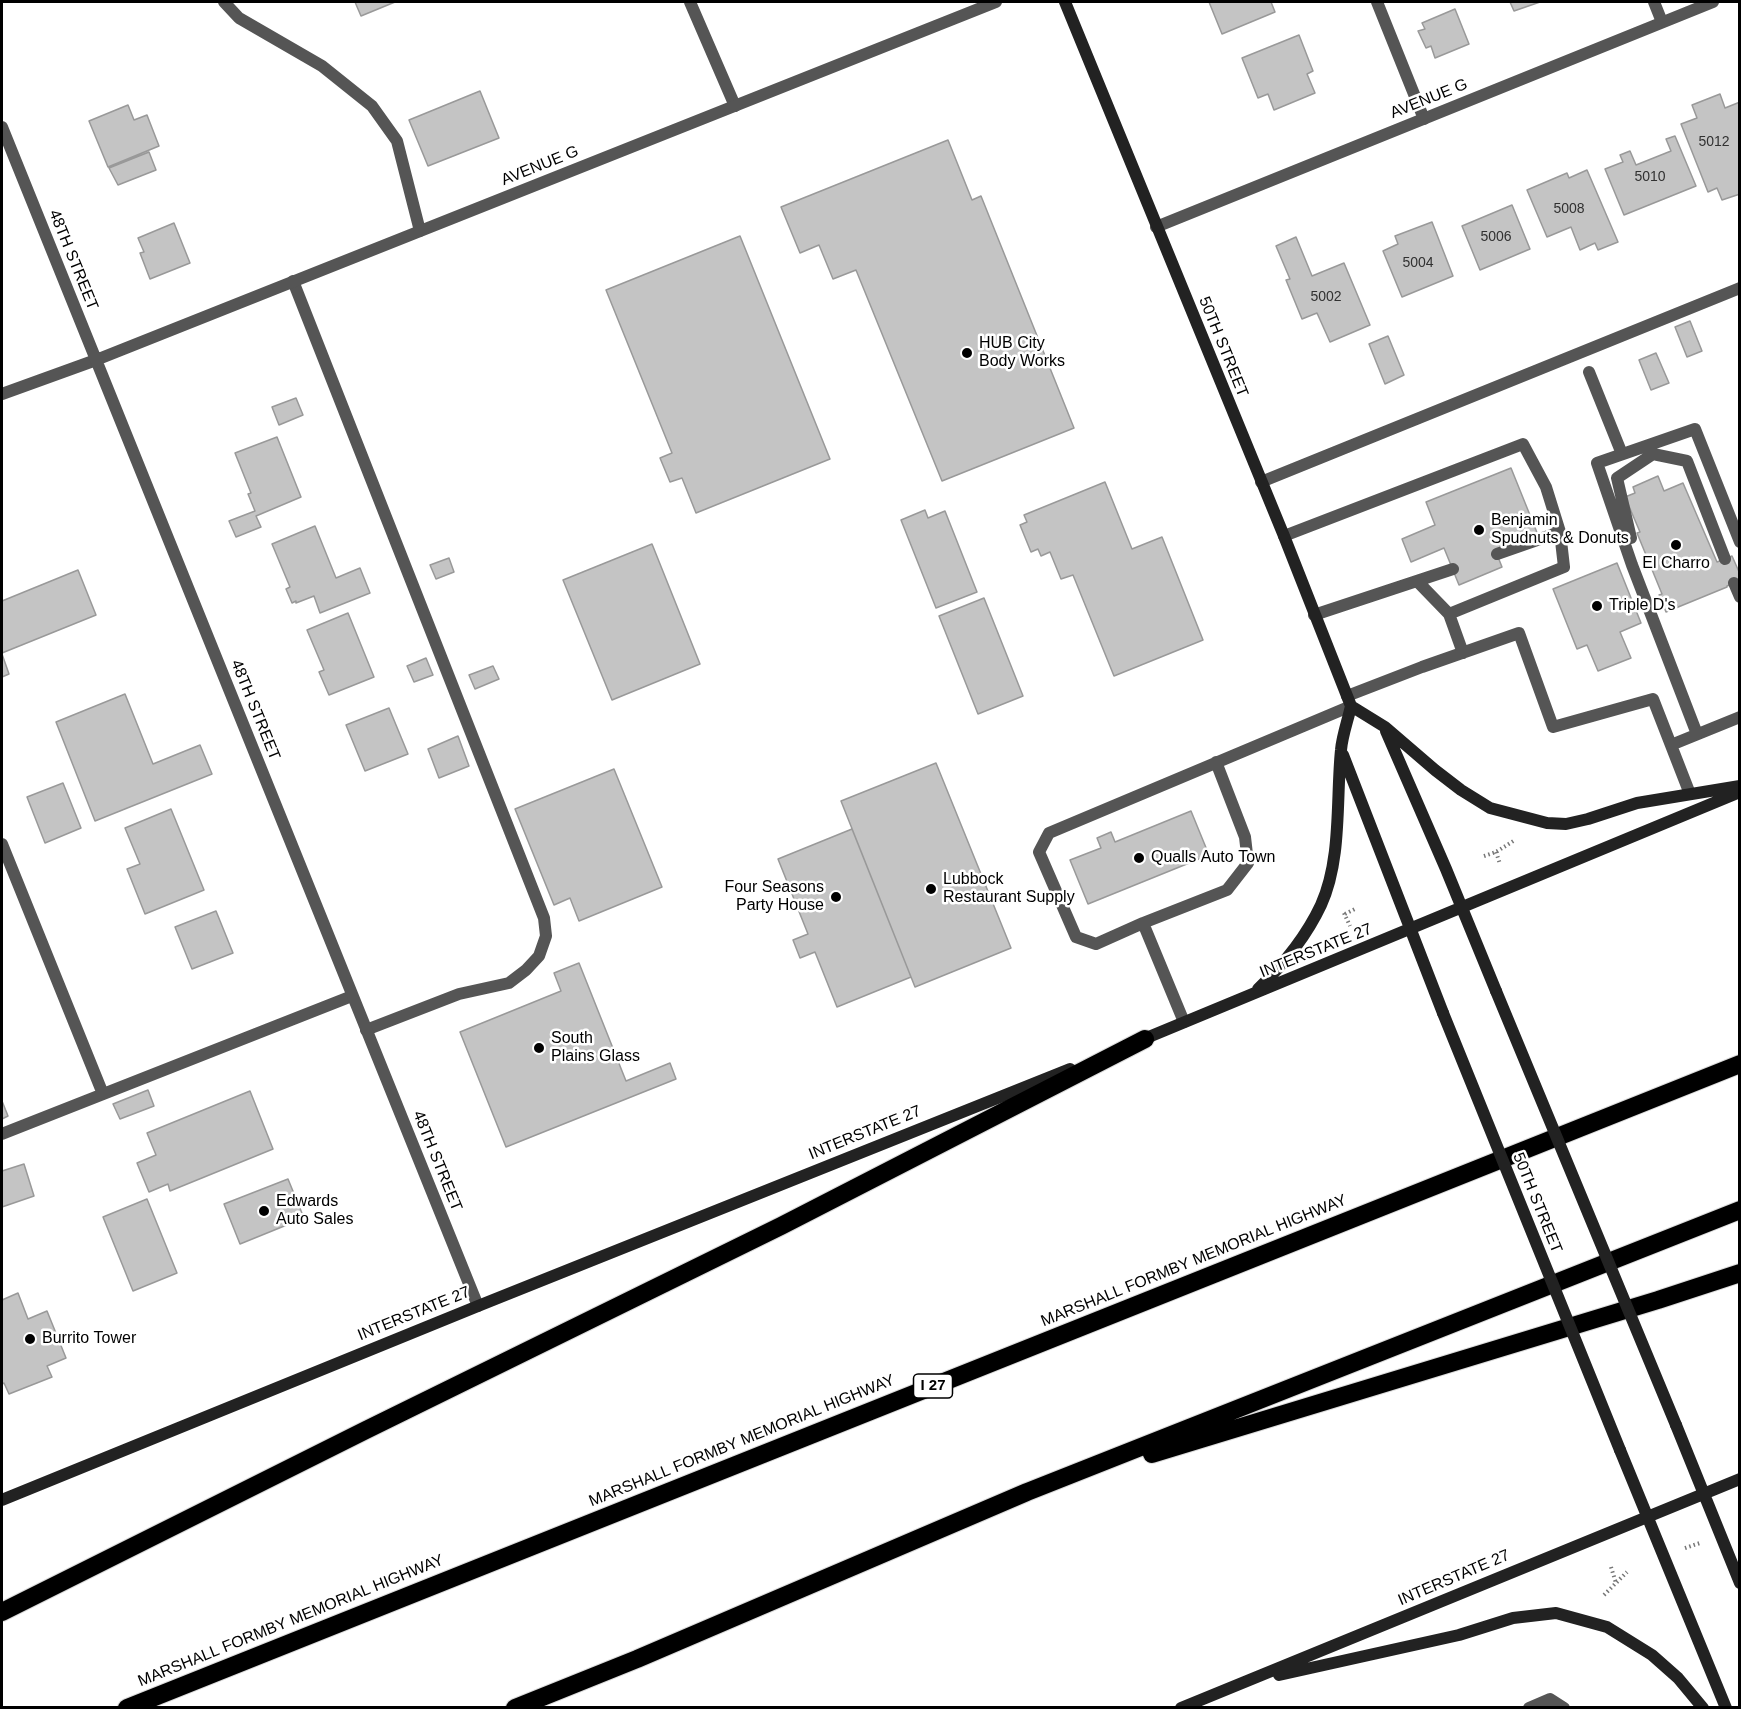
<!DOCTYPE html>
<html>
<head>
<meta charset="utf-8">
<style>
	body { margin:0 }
	#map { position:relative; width:1741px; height:1709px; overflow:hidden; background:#fff; font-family:Helvetica,sans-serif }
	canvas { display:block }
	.frame { position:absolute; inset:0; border:3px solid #000; pointer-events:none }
</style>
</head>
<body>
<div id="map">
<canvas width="1741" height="1709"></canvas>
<div class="frame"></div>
</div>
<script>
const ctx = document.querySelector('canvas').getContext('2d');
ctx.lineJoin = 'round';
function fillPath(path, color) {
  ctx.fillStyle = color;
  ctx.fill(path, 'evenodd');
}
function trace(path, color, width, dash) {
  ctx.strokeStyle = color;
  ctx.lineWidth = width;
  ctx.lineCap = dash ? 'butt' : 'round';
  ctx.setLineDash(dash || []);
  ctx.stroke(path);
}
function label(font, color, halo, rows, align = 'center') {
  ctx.font = font + ' Helvetica,sans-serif';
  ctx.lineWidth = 5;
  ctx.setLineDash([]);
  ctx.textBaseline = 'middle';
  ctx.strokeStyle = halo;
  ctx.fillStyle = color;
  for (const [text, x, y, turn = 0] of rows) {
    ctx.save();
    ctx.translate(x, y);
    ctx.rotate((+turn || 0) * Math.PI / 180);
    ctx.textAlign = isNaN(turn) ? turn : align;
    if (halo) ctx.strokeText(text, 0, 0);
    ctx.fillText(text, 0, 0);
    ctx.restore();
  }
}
const building = new Path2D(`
	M355 2H395L361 16Z
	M1209 2H1271L1275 12 1222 34Z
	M1510 2H1540L1514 11Z
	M1455 9 1469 44 1435 58 1431 46 1426 48 1418 31 1425 29 1422 23Z
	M1299 35 1313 71 1307 74 1315 93 1274 110 1268 94 1258 98 1242 58Z
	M480 91 499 138 428 166 409 120Z
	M1720 94 1725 108 1740 102V194L1722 200 1717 188 1708 192 1681 124 1697 118 1692 105Z
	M128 105 134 120 147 115 159 146 108 167 89 121Z
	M1675 136 1696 186 1624 215 1605 169 1623 162 1620 155 1630 151 1636 165 1671 151 1666 139Z
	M948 140 972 200 981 196 1074 428 942 481 856 270 833 279 819 245 800 253 781 207Z
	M149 152 156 170 118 185 109 168Z
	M1587 170 1618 242 1598 250 1595 243 1580 250 1571 227 1547 237 1527 190 1567 173 1569 178Z
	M1512 205 1530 249 1480 270 1462 226Z
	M1432 222 1453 276 1402 297 1383 251 1398 244 1395 236Z
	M174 223 190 263 150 279 140 253 144 252 138 238Z
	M740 236 830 459 696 513 682 478 670 482 660 458 672 453 606 290Z
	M1296 237 1312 276 1344 263 1370 325 1330 342 1317 313 1302 319 1286 280 1290 279 1276 246Z
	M1690 321 1702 351 1687 357 1675 327Z
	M1388 336 1404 375 1385 384 1369 344Z
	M1656 353 1669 383 1651 390 1639 360Z
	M296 398 303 415 279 425 272 407Z
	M277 437 301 497 256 516 261 527 236 537 229 521 255 511 248 494 251 493 235 453Z
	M1511 468 1538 535 1496 552 1502 567 1459 585 1444 548 1411 562 1402 539 1435 525 1426 502Z
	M1658 476 1664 491 1683 483 1717 562 1732 556 1740 574V581L1727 586V587L1666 612 1659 595 1662 594 1637 533 1640 532 1625 497 1635 493 1633 487Z
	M1105 482 1132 549 1162 537 1203 640 1114 676 1073 575 1061 579 1050 552 1041 556 1038 549 1031 552 1020 525 1027 522 1024 515Z
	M925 510 928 518 945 511 977 592 936 608 901 520Z
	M315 526 336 578 360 568 370 593 320 613 314 596 296 603V601L292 603 286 589 290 587 272 544Z
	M652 544 700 664 612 700 563 580Z
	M449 558 454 572 436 579 430 565Z
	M1617 563 1641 623 1620 632 1631 658 1598 671 1587 645 1577 649 1553 589Z
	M78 570 96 615 2 653V601Z
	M984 598 1023 696 978 714 939 616Z
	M348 613 374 677 329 695 319 672 324 670 307 630Z
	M2 654 9 674 2 677Z
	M426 658 433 675 414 682 407 666Z
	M493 666 499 679 475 689 469 675Z
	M125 694 153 764 200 745 212 774 95 821 56 722Z
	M389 708 408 754 365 771 346 725Z
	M458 736 469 766 439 778 428 749Z
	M936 763 1011 948 915 987 841 801Z
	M614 769 662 887 579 921 570 898 554 905 515 809Z
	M63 783 81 828 45 843 27 797Z
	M171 809 204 890 145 914 127 869 140 864 125 828Z
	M1191 811 1209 855 1088 904 1070 860 1101 848 1097 838 1111 832 1115 842Z
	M852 829 911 977 837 1007 815 952 800 958 793 940 808 934 778 859Z
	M216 911 233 953 192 969 175 927Z
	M579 963 626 1081 670 1063 676 1079 506 1147 460 1032 561 991 554 973Z
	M148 1090 154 1106 120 1119 113 1104Z
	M250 1091 273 1149 170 1191 168 1184 149 1192 137 1163 156 1155 147 1133Z
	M2 1101 8 1116 2 1119Z
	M24 1164 34 1196 2 1207V1171Z
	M288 1179 304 1218 240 1244 224 1204Z
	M147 1199 177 1273 133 1291 103 1217Z
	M18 1293 28 1319 47 1311 66 1358 47 1366 52 1377 9 1394 4 1383 2 1384V1300Z`);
fillPath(building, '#c4c4c4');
trace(building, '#999', 1.5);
const motorway = new Path2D(`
	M1152 1454 1658 1300 1740 1273
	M2 1612 366 1430 781 1226 1145 1039
	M127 1708 1740 1064
	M515 1708 637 1659 1027 1492 1740 1210`);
trace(motorway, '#dbdbdb', 20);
trace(new Path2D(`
	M1496 852 1500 864
	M1484 856 1496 852 1515 840
	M1344 913 1350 926
	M1345 914 1357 908
	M1685 1548 1700 1543
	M1611 1567 1616 1583
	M1604 1595 1627 1572`), '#777', 4, [1.5, 3]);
trace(new Path2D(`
	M224 2 239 18 322 66 372 106 397 141 420 231
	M690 2 735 106
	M1377 2 1424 119
	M293 281 544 918 546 936 539 956 526 970 509 983 459 994 366 1030
	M1589 372 1622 454
	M2 394 96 360
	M1261 482 1740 288
	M1284 536 1523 444 1546 487 1560 532 1497 554
	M1631 538 1617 478 1653 454 1687 461 1725 559
	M1418 582 1449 614 1564 567 1560 532
	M1734 583 1740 597
	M1449 614 1463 653
	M1314 615 1453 569
	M1347 696 1422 667 1519 633 1553 727 1653 699 1690 794
	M1697 734 1632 565 1597 463 1695 429 1740 542
	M1671 745 1740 717
	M2 844 103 1094
	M1143 923 1227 890 1248 863 1245 837 1216 762
	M1184 1022 1143 923 1096 944 1076 937 1039 852 1049 833 1351 706
	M2 1134 352 996
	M1529 1708 1550 1699 1564 1708`), '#555', 12);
trace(new Path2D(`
	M1654 2 1662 22
	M2 127 478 1306
	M1156 227 1713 2
	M96 360 996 2`), '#555', 12);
trace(new Path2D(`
	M1065 2 1284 536 1351 706 1385 727 1435 770 1461 790 1490 808 1547 823 1566 824 1588 819 1637 803 1740 786
	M1386 731 1446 869 1496 991
	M1343 755 1443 1013
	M1258 989C1283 965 1306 937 1321 905 1342 859 1336 799 1341 750 1342 736 1348 720 1351 706
	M1139 1041 1740 792
	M1676 1425 1740 1583
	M1620 1450 1726 1708
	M2 1500 478 1306 1070 1069
	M1279 1675 1459 1635 1513 1618 1556 1613 1607 1627 1652 1655 1678 1678 1703 1708
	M1181 1708 1740 1479`), '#222', 12);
trace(motorway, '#000', 18);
trace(new Path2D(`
	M1496 991 1676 1425
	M1443 1013 1620 1450`), '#222', 12);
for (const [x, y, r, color] of [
	[967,353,6,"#000"],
	[1479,530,6,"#000"],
	[1676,545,6,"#000"],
	[1597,606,6,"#000"],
	[1139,858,6,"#000"],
	[931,889,6,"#000"],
	[836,897,6,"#000"],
	[539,1048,6,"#000"],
	[264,1211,6,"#000"],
	[30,1339,6,"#000"]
]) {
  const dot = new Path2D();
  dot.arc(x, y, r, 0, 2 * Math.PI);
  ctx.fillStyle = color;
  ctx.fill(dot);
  trace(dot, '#fff', 2);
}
label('14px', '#313131', null, [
	["5012",1714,142],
	["5010",1650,177],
	["5008",1569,209],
	["5006",1496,237],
	["5004",1418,263],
	["5002",1326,297]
]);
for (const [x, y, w] of [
	[933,1386,39]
]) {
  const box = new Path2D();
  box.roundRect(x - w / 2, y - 12, w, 24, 4.5);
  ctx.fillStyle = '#fff';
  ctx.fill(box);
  trace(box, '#000', 1.5);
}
label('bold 15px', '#000', null, [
	["I 27",933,1386]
]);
label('16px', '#000', '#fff', [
	["AVENUE G",1429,99,-22],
	["AVENUE G",540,166,-22],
	["48TH STREET",73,260,68],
	["50TH STREET",1223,347,68],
	["48TH STREET",255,710,68],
	["INTERSTATE 27",1316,951,-22],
	["INTERSTATE 27",865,1133,-22],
	["48TH STREET",437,1161,68],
	["50TH STREET",1537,1203,68],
	["MARSHALL FORMBY MEMORIAL HIGHWAY",1194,1261,-22],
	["INTERSTATE 27",414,1314,-22],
	["MARSHALL FORMBY MEMORIAL HIGHWAY",742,1441,-22],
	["INTERSTATE 27",1454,1578,-23],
	["MARSHALL FORMBY MEMORIAL HIGHWAY",291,1621,-22]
]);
label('16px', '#000', '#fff', [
	["HUB City",979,344],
	["Body Works",979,362],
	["Benjamin",1491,521],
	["Spudnuts & Donuts",1491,539],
	["El Charro",1676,564,"center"],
	["Triple D's",1609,606],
	["Qualls Auto Town",1151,858],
	["Lubbock",943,880],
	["Restaurant Supply",943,898],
	["Four Seasons",824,888,"right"],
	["Party House",824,906,"right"],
	["South",551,1039],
	["Plains Glass",551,1057],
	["Edwards",276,1202],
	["Auto Sales",276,1220],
	["Burrito Tower",42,1339]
], 'left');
</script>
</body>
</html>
